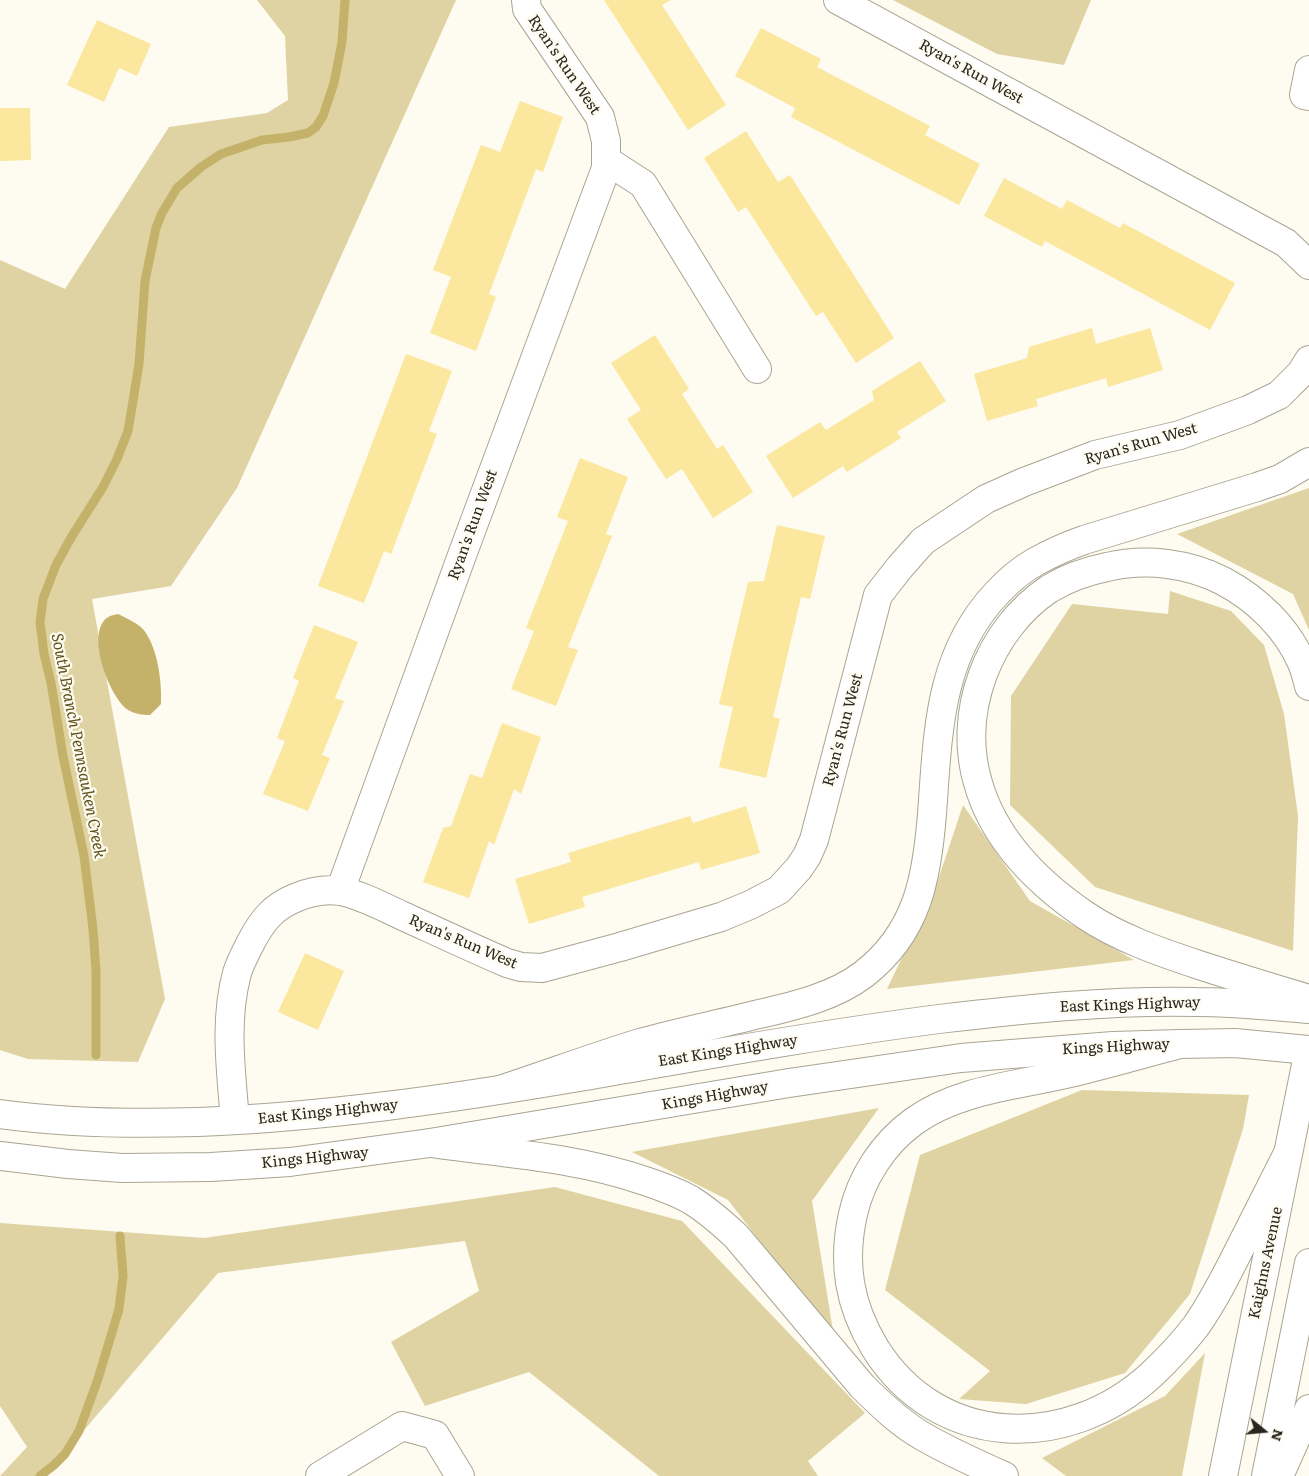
<!DOCTYPE html>
<html>
<head>
<meta charset="utf-8">
<style>
	body { margin:0 }
	#map { position:relative; width:1309px; height:1476px; overflow:hidden; background:#fefbf0; font-family:Literata,serif }
	canvas { display:block }
	.north { position:absolute; left:1239px; top:1406px; width:50px; height:50px; -webkit-text-stroke:4px #fefbf0; paint-order:stroke; rotate:107deg; font-size:14px; font-weight:700; line-height:20px; text-align:center; color:#27261f }
	.north::after { content:''; display:block; margin:auto; width:18px; height:22px; background:#27261f; clip-path:polygon(50% 0,100% 100%,50% 72%,0 100%) }
</style>
</head>
<body>
<div id="map">
<canvas width="1309" height="1476"></canvas>
<div class="north">N</div>
</div>
<script>
const ctx = document.querySelector('canvas').getContext('2d');
ctx.lineJoin = 'round';
function fillPath(path, color) {
  ctx.fillStyle = color;
  ctx.fill(path, 'evenodd');
}
function trace(path, color, width, dash) {
  ctx.strokeStyle = color;
  ctx.lineWidth = width;
  ctx.lineCap = dash ? 'butt' : 'round';
  ctx.setLineDash(dash || []);
  ctx.stroke(path);
}
function label(font, color, halo, rows, align = 'center') {
  ctx.font = font + ' Literata,serif';
  ctx.lineWidth = 4.5;
  ctx.setLineDash([]);
  ctx.textBaseline = 'middle';
  ctx.strokeStyle = halo;
  ctx.fillStyle = color;
  for (const [text, x, y, turn = 0] of rows) {
    ctx.save();
    ctx.translate(x, y);
    ctx.rotate((+turn || 0) * Math.PI / 180);
    ctx.textAlign = isNaN(turn) ? turn : align;
    if (halo) ctx.strokeText(text, 0, 0);
    ctx.fillText(text, 0, 0);
    ctx.restore();
  }
}
fillPath(new Path2D(`
	M257 0H456L237 488 171 586 92 599 165 999 138 1062 28 1059 0 1050V260L65 289 169 127 267 113 288 100 285 36Z
	M893 0H1091L1064 65 997 54Z
	M1309 488V630L1293 594 1177 534Z
	M1170 591 1231 611 1264 645 1284 714 1298 816 1293 951 1095 887 1010 805 1011 696 1072 604 1168 614Z
	M963 805 1030 901 1134 960 887 989 935 889Z
	M1082 1090 1249 1095 1243 1129 1190 1294 1125 1373 1026 1404 959 1399 990 1371 885 1290 920 1155Z
	M879 1108 812 1201 834 1337 728 1200 632 1152Z
	M555 1187 682 1221 865 1413 808 1461 818 1476H659L529 1372 425 1406 391 1342 479 1291 465 1241 218 1273 45 1476H0L27 1447 0 1406V1223L204 1238Z
	M1205 1353 1182 1476H1066L1042 1458 1165 1396Z`), '#dfd3a3');
fillPath(new Path2D(`
	M118 614C126 618 135 622 142 628 158 646 162 682 161 704L150 715C142 715 135 714 128 710 109 697 83 629 110 616 112 615 115 615 118 614Z`), '#c5b26a');
trace(new Path2D(`
	M96 1055V971L93 929 84 856 63 756 51 683 44 654 40 622 43 599 56 565 72 536 103 487 117 459 128 431 139 364 145 281 156 228 162 213 177 188 201 167 221 154 262 140 289 137 308 133 316 127 323 116 334 83 342 42 345 0
	M40 1476 54 1465 65 1454 79 1431 98 1379 119 1309 123 1276 120 1236`), '#c5b26a', 9);
fillPath(new Path2D(`
	M604 0H671L662 5 726 105 688 130Z
	M97 20 151 44 137 76 119 68 104 102 67 85Z
	M761 28 821 59 817 67 930 126 925 135 980 164 959 205 791 117 795 108 735 76Z
	M520 101 563 117 543 172 536 169 489 294 496 297 476 351 430 333 451 277 433 270 481 145 500 152Z
	M0 108H30L31 160 0 161Z
	M746 131 778 182 790 175 894 338 856 363 823 312 816 316 746 207 738 212 704 158Z
	M1004 178 1062 209 1067 200 1120 228 1123 223 1235 283 1210 330 1045 241 1042 247 984 216Z
	M1092 328 1096 344 1150 328 1163 370 1108 387 1106 378 1036 399 1038 406 987 421 974 374 1027 358 1029 347Z
	M655 335 689 389 682 394 717 449 723 445 753 492 713 518 682 469 666 479 627 419 641 410 611 363Z
	M406 354 452 371 429 431 437 434 391 554 384 551 364 603 318 586Z
	M920 361 946 401 897 432 901 438 847 472 843 466 793 498 766 456 820 422 826 430 874 400 872 391Z
	M580 458 628 477 606 534 612 536 568 647 578 650 556 706 511 689 534 631 526 628 568 521 557 517Z
	M777 525 825 536 810 599 801 597 773 717 780 719 766 778 719 767 733 707 719 704 748 582 764 581Z
	M314 625 358 642 335 698 344 701 322 755 330 758 308 811 263 794 285 741 277 738 299 681 293 678Z
	M502 723 541 737 521 794 514 789 494 845 489 841 469 898 423 882 443 828 451 826 470 774 482 778Z
	M746 806 760 853 701 870 699 862 582 897 585 907 529 924 515 879 571 862 568 853 690 816 693 823Z
	M305 953 344 971 318 1030 278 1012Z`), '#fbe79e');
const minor = new Path2D(`
	M838 0 1286 243 1309 265
	M1309 70 1304 95 1309 96
	M606 160 643 184 757 369
	M340 891 461 558 606 168V141L600 117 527 9 526 0
	M235 1120C231 1071 224 1021 237 973 240 963 246 952 251 942 262 921 273 907 295 898 309 892 325 889 340 891 362 895 383 907 403 916 438 932 472 948 507 963L521 967 542 968 620 947 721 917 750 905 779 890 799 868 807 856 814 840 878 595 900 567 923 541 986 499 1024 482 1095 455 1180 435 1248 410 1279 395 1301 373 1309 360
	M320 1476 402 1426 435 1435 460 1476`);
const major = new Path2D(`
	M0 1114C66 1123 132 1124 198 1122 324 1117 449 1099 573 1078 695 1057 816 1035 939 1019 1024 1009 1111 1000 1197 1002 1234 1002 1272 1006 1309 1009
	M0 1156 68 1164 122 1168 211 1167 290 1162 430 1143 789 1083 961 1058 1113 1046 1180 1044 1235 1043 1309 1050`);
const highway = new Path2D(`
	M1309 686C1307 678 1305 670 1302 663 1287 628 1257 599 1223 581 1188 563 1146 558 1107 567 1087 571 1067 578 1049 589 988 630 957 712 978 783 994 839 1038 883 1085 915 1119 938 1160 952 1199 965 1236 977 1272 988 1309 999
	M1180 1044C1142 1054 1104 1065 1066 1074 1014 1086 957 1090 913 1122 883 1144 861 1178 853 1214 842 1263 849 1305 875 1348 938 1449 1067 1452 1151 1375 1167 1360 1183 1343 1196 1326 1213 1302 1227 1274 1240 1248 1256 1216 1272 1185 1288 1153
	M503 1089C549 1074 594 1057 640 1043 679 1032 720 1024 759 1014 794 1006 834 997 864 974 918 932 927 877 932 814 938 734 938 655 997 593 1008 581 1021 570 1035 562 1051 553 1067 546 1084 540L1257 487 1280 479 1309 462
	M430 1143C502 1153 576 1157 645 1181 660 1186 677 1192 691 1200 707 1210 722 1223 736 1236L862 1386C881 1405 901 1424 924 1437 950 1452 977 1464 1004 1476
	M1223 1476 1309 1050
	M1266 1476 1309 1263
	M1279 1476 1309 1409`);
trace(minor, '#a9a593', 30);
trace(major, '#a9a593', 30);
trace(highway, '#a9a593', 30);
trace(minor, '#fff', 28);
trace(major, '#fff', 28);
trace(highway, '#fff', 28);
label('15px', '#27261f', '#fefbf0', [
	["Ryan's Run West",564,65,56],
	["Ryan's Run West",971,72,29],
	["Ryan's Run West",1141,444,-16],
	["Ryan's Run West",473,525,-70],
	["Ryan's Run West",843,730,-75],
	["Ryan's Run West",463,942,23],
	["East Kings Highway",1130,1005,-2],
	["Kings Highway",1116,1047,-3],
	["East Kings Highway",728,1051,-9],
	["Kings Highway",715,1096,-10],
	["East Kings Highway",328,1112,-6],
	["Kings Highway",315,1158,-6],
	["Kaighns Avenue",1266,1263,-78]
]);
label('italic 16px', '#5e511a', '#fefbf0', [
	["South Branch Pennsauken Creek",78,746,79]
]);
</script>
</body>
</html>
